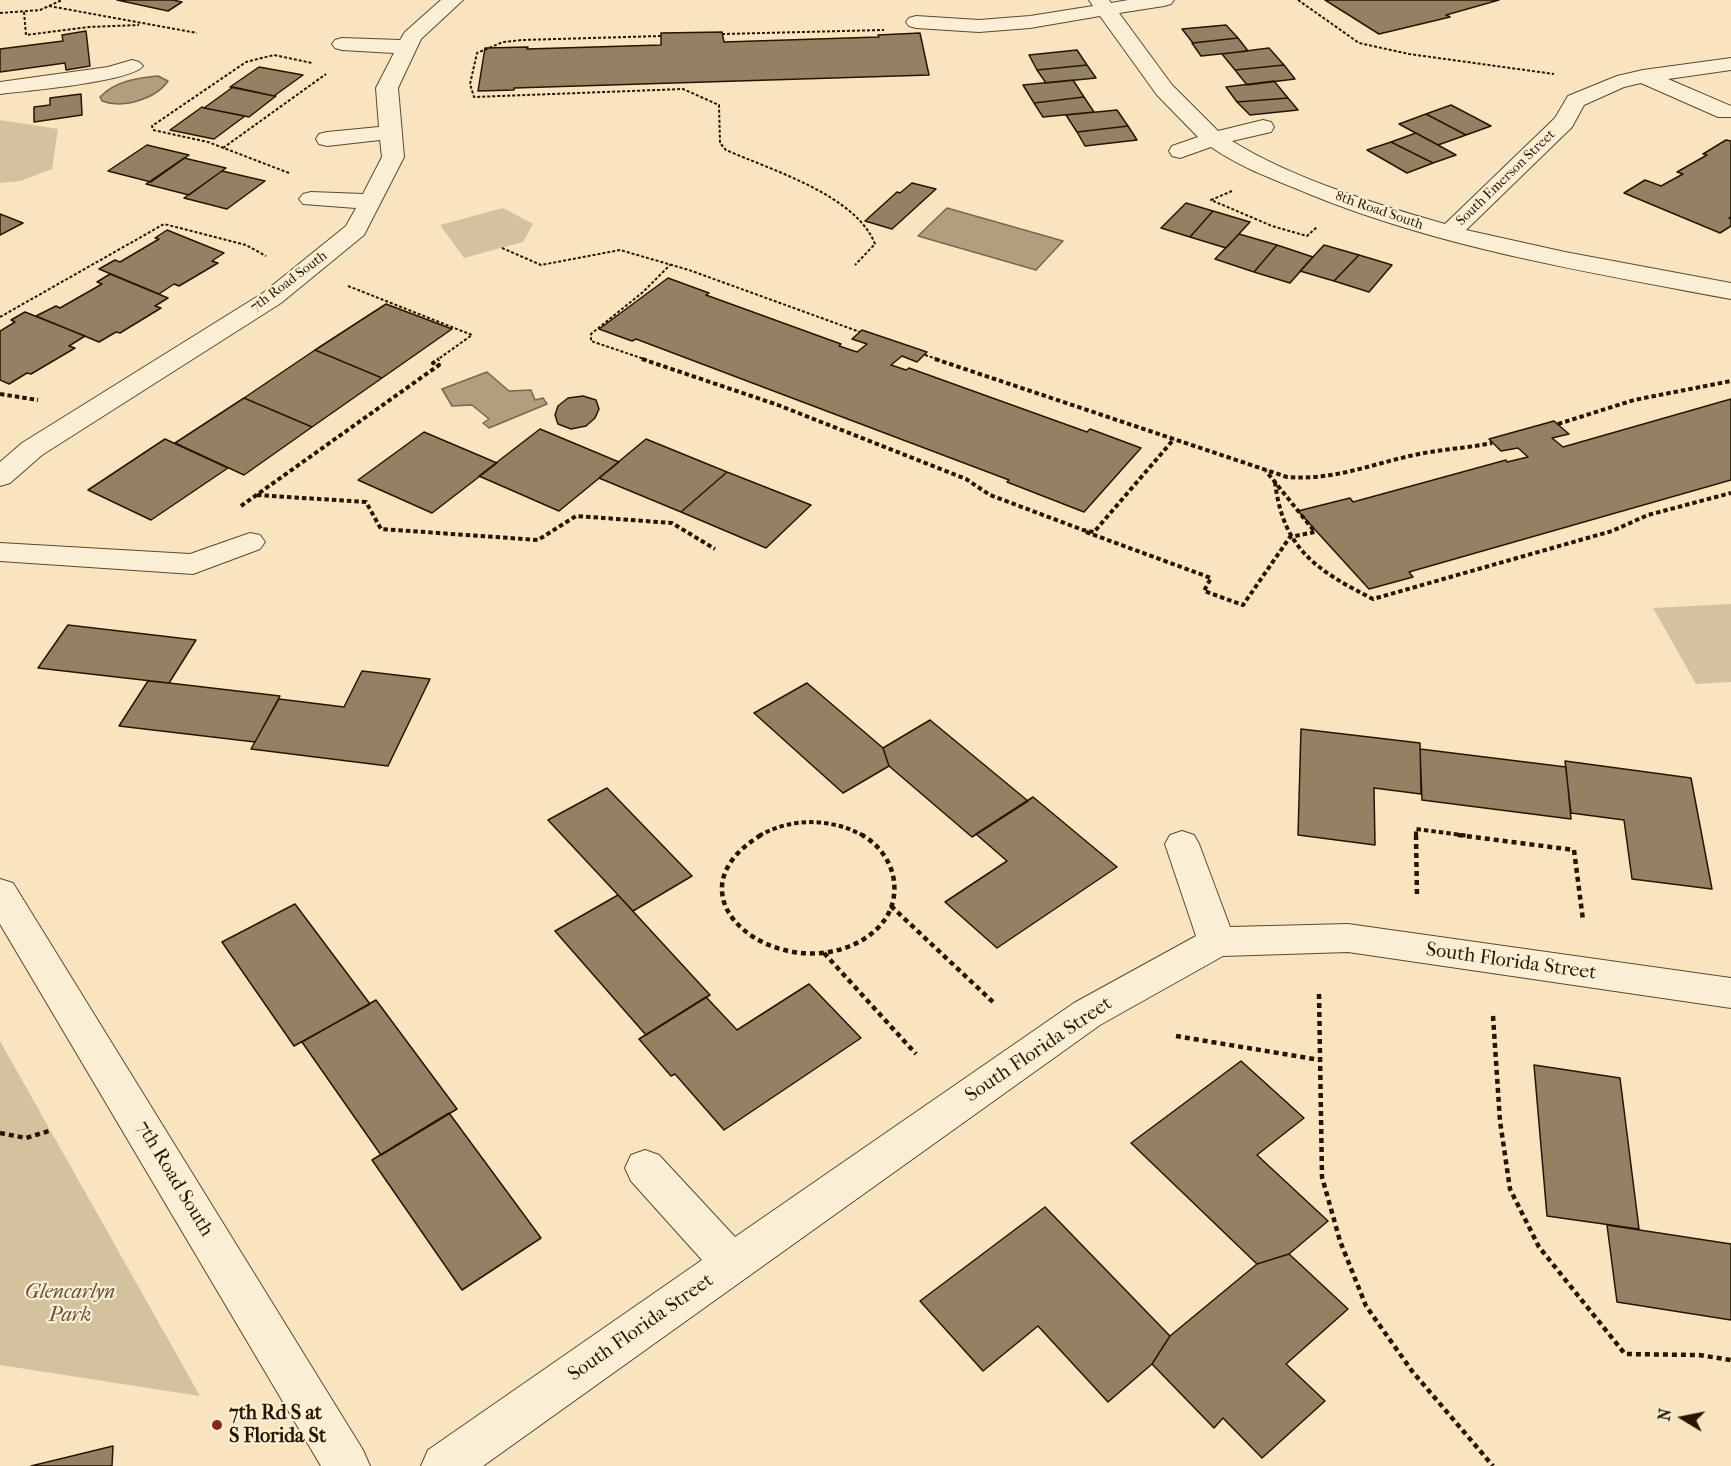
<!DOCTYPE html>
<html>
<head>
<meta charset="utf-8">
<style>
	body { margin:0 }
	#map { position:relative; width:1731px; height:1466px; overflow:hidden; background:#f8e5bf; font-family:"IM FELL French Canon",serif }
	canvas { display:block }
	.north { position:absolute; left:1653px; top:1388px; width:60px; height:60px; -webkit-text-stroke:4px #faeed5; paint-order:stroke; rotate:280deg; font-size:16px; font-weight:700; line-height:24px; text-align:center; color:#271500 }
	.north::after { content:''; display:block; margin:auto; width:21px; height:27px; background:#271500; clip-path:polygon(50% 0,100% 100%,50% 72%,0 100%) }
</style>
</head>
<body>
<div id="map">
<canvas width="1731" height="1466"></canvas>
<div class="north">N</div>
</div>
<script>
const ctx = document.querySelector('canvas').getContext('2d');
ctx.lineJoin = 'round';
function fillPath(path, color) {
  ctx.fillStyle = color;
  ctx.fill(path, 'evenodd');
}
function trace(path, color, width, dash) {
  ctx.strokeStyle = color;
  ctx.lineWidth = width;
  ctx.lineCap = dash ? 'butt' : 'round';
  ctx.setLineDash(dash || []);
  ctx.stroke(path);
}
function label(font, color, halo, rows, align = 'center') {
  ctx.font = font + ' "IM FELL French Canon",serif';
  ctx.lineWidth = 4.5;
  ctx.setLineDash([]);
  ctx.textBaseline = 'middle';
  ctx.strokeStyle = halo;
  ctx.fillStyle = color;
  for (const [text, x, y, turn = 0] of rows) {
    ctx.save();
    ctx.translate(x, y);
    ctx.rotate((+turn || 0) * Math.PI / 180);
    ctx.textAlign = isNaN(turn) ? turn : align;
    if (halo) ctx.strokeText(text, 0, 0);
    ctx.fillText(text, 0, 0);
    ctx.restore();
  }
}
fillPath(new Path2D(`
	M0 120 58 129 52 169 20 181 0 183Z
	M503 208 533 224 523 242 464 258 440 225Z
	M1731 604V682L1696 684 1653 608Z
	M0 1041 200 1396 0 1365Z`), '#d4c29f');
const water = new Path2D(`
	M158 76 168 81C156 99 122 109 102 101L100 97C115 81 137 78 158 76Z
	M947 208 1063 241 1036 270 918 236Z
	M487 372 509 391 531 390 535 400 543 398 547 404 489 428 483 423 489 419 472 405 452 406 442 389Z`);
fillPath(water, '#b19e7e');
trace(water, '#7a674c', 1.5);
const building = new Path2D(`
	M117 0H173L182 2 168 11Z
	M1325 0H1499L1446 15 1450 17 1379 34Z
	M1226 25 1238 38 1193 43 1182 29Z
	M86 31 90 66 66 70 65 63 0 72V49L63 41 62 35Z
	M722 32 724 42 879 37 878 35 920 33 929 75 514 88V90L478 91 485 48 528 47 527 49 661 45V33Z
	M1238 38 1248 51 1201 56 1192 43Z
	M1269 48 1284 65 1235 70 1222 54Z
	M1077 50 1087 65 1037 70 1029 55Z
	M1087 65 1096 78 1046 83 1037 70Z
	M1284 65 1295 79 1247 85 1235 70Z
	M259 67 303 75 274 96 230 87Z
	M1073 80 1084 97 1034 103 1023 85Z
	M1274 81 1288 98 1237 102 1226 87Z
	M233 87 274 96H276L249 117 204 108Z
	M81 94 82 115 34 122V107L50 105V98Z
	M1084 97 1094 112 1043 117 1034 103Z
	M1288 98 1298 110 1250 115 1237 102Z
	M1451 105 1491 126 1466 135 1426 114Z
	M202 107 204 108 245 116 214 139 170 130Z
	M1117 110 1128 126 1077 132 1066 115Z
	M1426 114 1466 135 1438 145 1399 124Z
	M1128 126 1137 140 1085 146 1077 132Z
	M1416 133 1438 145 1456 155 1433 163 1391 142Z
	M1726 140 1731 141V217L1729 218 1731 219V226L1720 233 1624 193 1645 180 1661 186 1683 174 1677 172 1707 155 1703 154Z
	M1391 142 1433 163 1407 173 1367 150Z
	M147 145 189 155 151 182 108 171Z
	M184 158 226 168 189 195 146 184Z
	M222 171 265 181 227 209 184 198Z
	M912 183 936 189 892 229 865 221 897 192 900 193Z
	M1186 203 1213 211 1190 237 1161 228Z
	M1213 211 1250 222 1226 248 1190 237Z
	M0 214 23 223 0 235Z
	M167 230 224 253 212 261 218 263 179 286 174 284 159 294 99 269 115 260 120 262 159 239 155 238Z
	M1239 234 1277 245 1254 272 1215 259Z
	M1277 245 1313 257 1290 283 1254 272Z
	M1324 245 1359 255 1334 281 1300 271Z
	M1359 255 1392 265 1369 292 1334 281Z
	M110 274 168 298 155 306 161 308 120 333 116 332 99 342 36 316 56 306 60 308 102 284 97 282Z
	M668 278 709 293 706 295 841 344 839 346 857 352 867 344 852 339 862 330 927 352 917 362 902 356 891 365 906 370 909 368 1087 432 1090 429 1141 448 1084 512 1007 482 1009 480 636 339 632 341 599 329Z
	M386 304 452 329 382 378 315 350Z
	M25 312 85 336 69 346 75 348 31 374 27 373 9 384 0 380V331L15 322 11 320Z
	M315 350 382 378 312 427 244 398Z
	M583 396 596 400 599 409 595 418 586 426 571 429 558 424 555 415 558 406 568 398Z
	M244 398 312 427 244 475 175 443Z
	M1731 399V480L1409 572 1413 577 1369 589 1298 511 1350 498 1353 502 1506 460 1507 462 1528 457 1518 448 1501 451 1489 439 1554 421 1569 434 1552 438 1563 447Z
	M540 429 619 462 559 511 479 476Z
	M424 432 497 463 432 513 358 480Z
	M165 439 228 468 151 520 88 490Z
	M646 439 727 472 681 512 599 478Z
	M727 472 811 505 766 548 681 512Z
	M68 625 196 640 169 683 38 668Z
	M362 671 430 679 388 766 251 749 279 699 344 707Z
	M148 681 169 683 280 696 255 742 119 726Z
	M807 683 883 748 889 766 843 793 754 713Z
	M930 720 1028 801 972 837 889 766 883 748Z
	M1301 729 1420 743 1421 794 1374 788 1375 845 1298 835Z
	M1420 749 1566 767 1571 819 1422 800Z
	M1565 761 1691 778 1712 889 1632 879 1624 820 1571 813Z
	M607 788 692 876 633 911 548 820Z
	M1033 797 1117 867 997 948 945 902 1007 861 976 834Z
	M618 895 710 995 646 1035 555 931Z
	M295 904 370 1004 294 1046 222 942Z
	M809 984 861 1038 724 1130 675 1074 671 1076 639 1039 706 997 737 1030Z
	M376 1000 457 1109 381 1155 302 1042Z
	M1241 1061 1304 1118 1257 1155 1328 1221 1289 1254 1257 1264 1131 1143Z
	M1534 1065 1620 1078 1639 1229 1547 1216Z
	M449 1113 541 1238 462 1290 372 1160Z
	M1045 1207 1170 1336 1152 1364 1108 1402 1038 1326 983 1371 920 1301Z
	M1607 1225 1731 1244V1320L1617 1302Z
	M1289 1254 1348 1309 1286 1364 1325 1401 1262 1458 1223 1418 1214 1428 1152 1364 1170 1336 1257 1264Z
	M113 1446 112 1466H31Z`);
fillPath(building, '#948163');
trace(building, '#271500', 1.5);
const minor = new Path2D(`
	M441 0H463L421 39 398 88 404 157 364 235 281 303 42 455 10 483 0 486V462L22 443 263 293 346 226 356 208 303 204 299 199 303 194 311 192 363 194 382 157 380 140 327 146 319 144 316 139 319 134 327 132 379 127 376 88 394 53 342 50 335 48 332 44 335 40 342 38 400 40 405 32Z
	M1089 0H1109L1111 3 1128 0H1174L1171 4 1164 6 1119 13 1172 85 1218 131 1263 120 1271 122 1274 127 1271 132 1232 141C1291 178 1378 205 1445 224L1555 118 1568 96 1617 76 1643 70 1731 58V70L1668 79 1731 106V117H1718L1641 83 1624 87 1584 105 1572 127 1466 230 1565 252 1731 283V299C1588 272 1444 249 1309 194 1276 180 1241 168 1211 147L1180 158 1172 156 1169 151 1172 146 1198 137 1157 95 1100 16 1030 28 979 32 916 28 909 26 906 22 909 18 916 16 979 20 1030 16 1093 6Z
	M132 60 139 62 143 66C131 82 24 91 0 94V82L108 67Z
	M250 533 260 535 265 542 260 549 193 574 0 561V543L190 554Z
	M1182 831 1194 835 1199 844 1230 927 1348 924 1731 978V1008L1348 952 1223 956 1100 1025 483 1466H421L428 1450 702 1260 631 1181 625 1168 631 1155 645 1150 659 1155 735 1237 1074 1003 1196 936 1165 844 1170 835Z
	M0 879 13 883 363 1450 370 1466H321L0 924Z`);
trace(minor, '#5b4930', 2);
trace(new Path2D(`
	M1298 0 1359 43 1409 54 1554 74
	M49 6 197 33
	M24 12 26 35 89 27 139 25
	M0 13 40 10 62 0
	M722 34 884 30
	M661 36 522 40 503 42 477 53 470 84 474 97 683 89 719 105 720 143 726 150C771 170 856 195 875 244L855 265
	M223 148 326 74
	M289 173 208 142 153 130 152 126 246 62 274 55 312 63
	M1232 191 1211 200 1272 226 1307 236 1317 227
	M502 248 541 265 620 250 689 270 860 332
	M348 286 472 335 437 360
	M0 317 164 224 246 245 266 256
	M925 355 940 360
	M647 360 591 341V334L643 292 670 265`), '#271500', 2, [3, 2]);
trace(new Path2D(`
	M642 359 778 405 966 479 990 495 1083 530 1094 532 1174 439
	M935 359 1287 477C1334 481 1374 463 1419 454 1443 449 1468 448 1492 443
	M0 394 38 400
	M1558 424 1634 400 1731 381
	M1275 482C1283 549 1316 570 1373 599L1612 531 1648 515 1731 493
	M257 495 366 502 381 529 538 540 576 516 672 523 715 549
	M241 506 439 365 433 363 439 359
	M1086 532 1211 578 1204 591 1243 605 1290 537 1315 532 1266 471
	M759 836C791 817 832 818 864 836
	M1416 836V829L1469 836`), '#271500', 4, [4.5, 3]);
trace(new Path2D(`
	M761 835C658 898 782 989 864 939 880 929 892 914 894 895 897 870 883 847 862 835
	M1416 835 1417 897
	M1458 835 1574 850 1583 920
	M891 906 994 1003
	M824 953 916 1054
	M1319 994 1322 1177 1340 1241 1366 1306 1412 1371 1493 1466
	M1493 1016 1500 1121 1510 1189 1539 1247 1625 1354 1699 1355 1731 1360
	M1176 1036 1320 1060
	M0 1133 26 1138 52 1130`), '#271500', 4.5, [5, 4]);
fillPath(minor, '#faeed5');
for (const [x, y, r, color] of [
	[217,1425,6,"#8f2418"]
]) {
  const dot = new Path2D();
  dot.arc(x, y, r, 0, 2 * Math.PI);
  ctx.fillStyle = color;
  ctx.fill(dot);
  trace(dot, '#faeed5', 2);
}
label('14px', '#271500', '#faeed5', [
	["South Emerson Street",1506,178,-44],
	["8th Road South",1379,211,19],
	["7th Road South",289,282,-37]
]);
label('20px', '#271500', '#faeed5', [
	["South Florida Street",1511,962,8],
	["South Florida Street",1039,1050,-34],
	["7th Road South",174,1179,59],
	["South Florida Street",641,1328,-35]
]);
label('italic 20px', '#645238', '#faeed5', [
	["Glencarlyn",70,1293],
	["Park",70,1316]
]);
label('bold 20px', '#271500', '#faeed5', [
	["7th Rd S at",229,1414],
	["S Florida St",229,1437]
], 'left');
</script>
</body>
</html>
